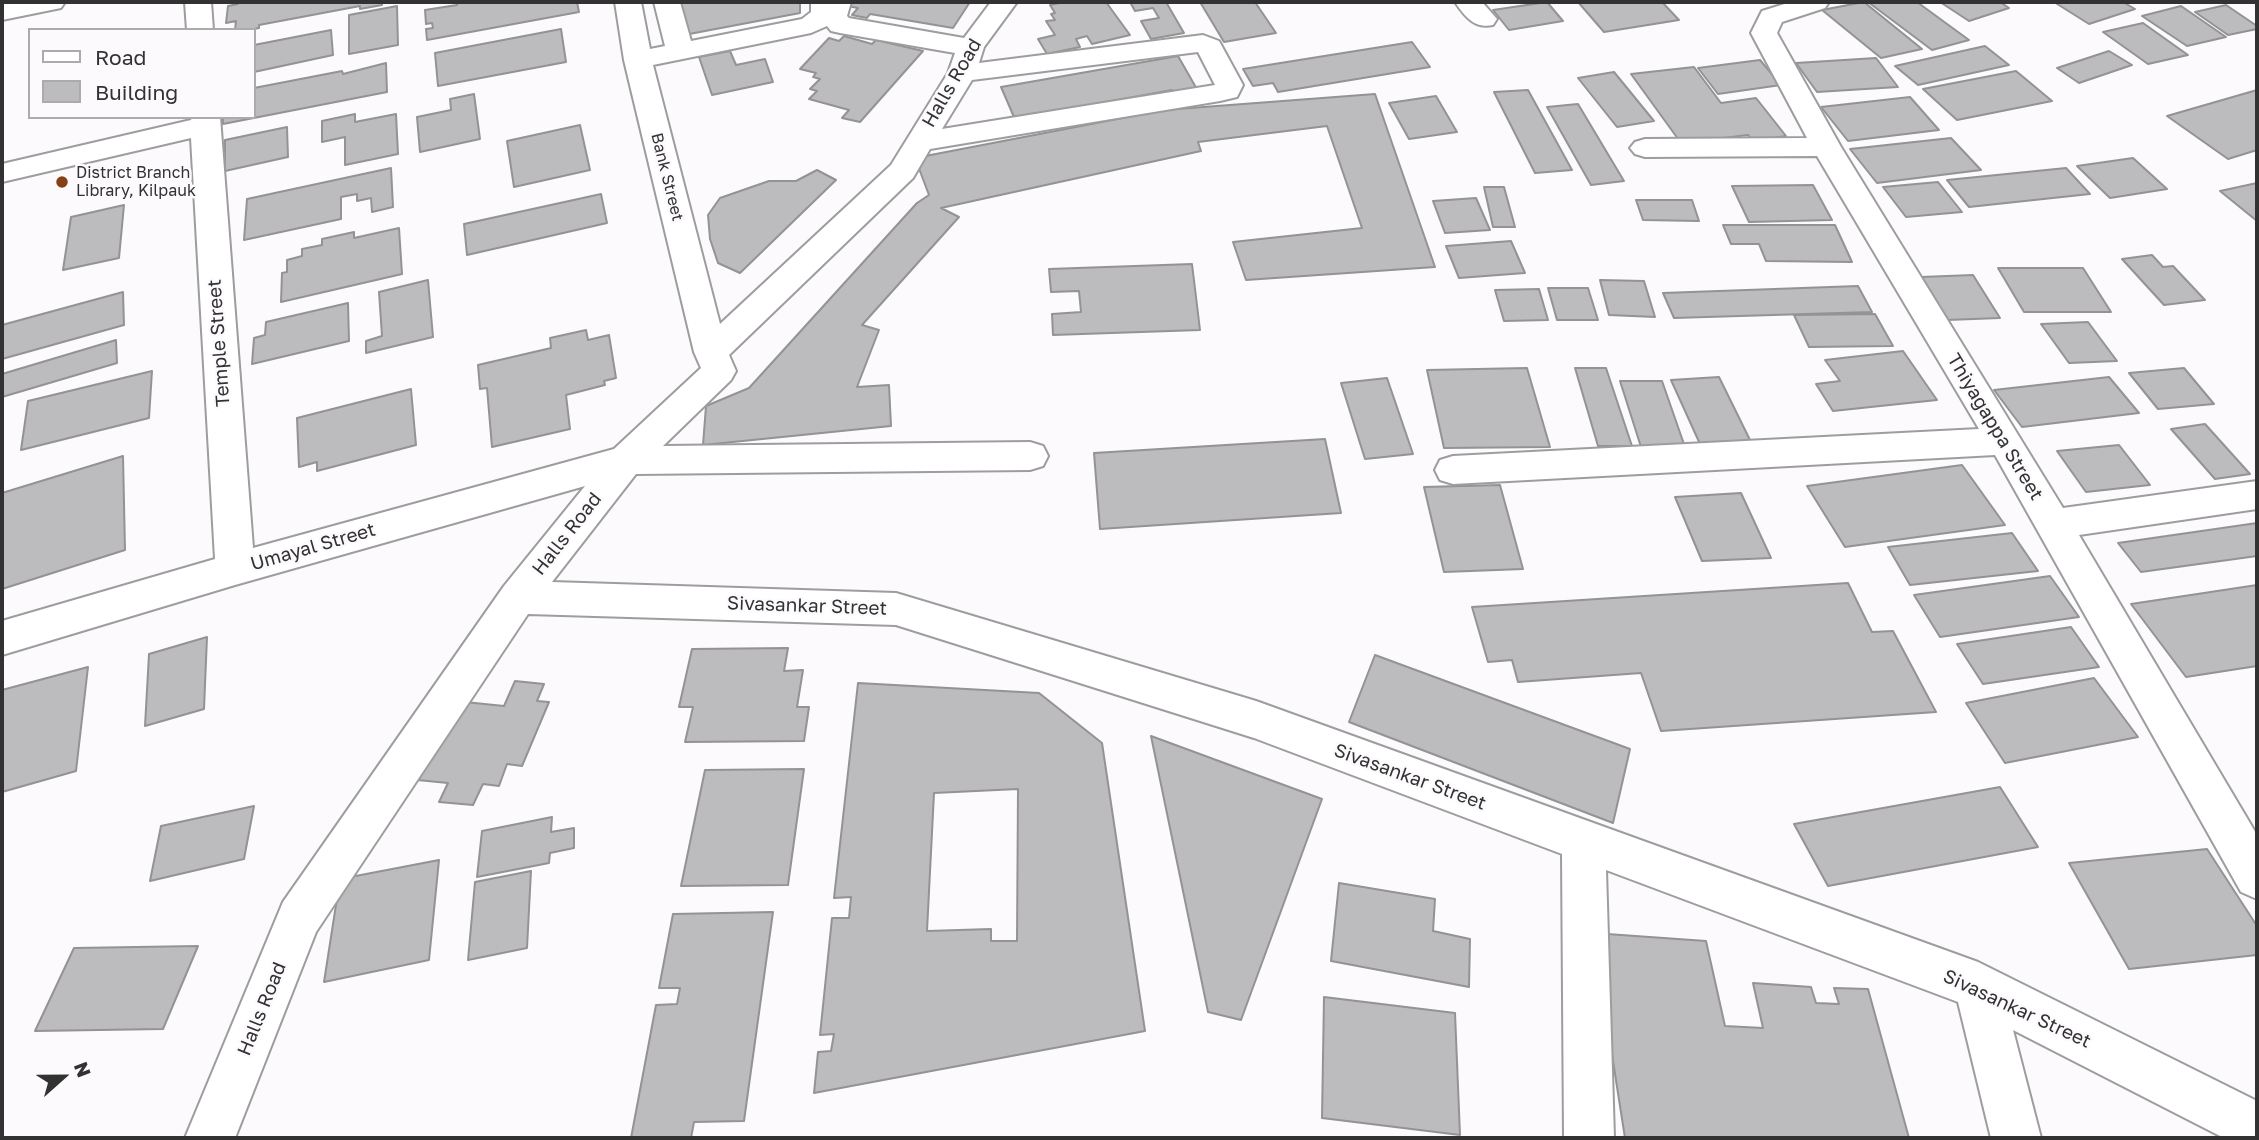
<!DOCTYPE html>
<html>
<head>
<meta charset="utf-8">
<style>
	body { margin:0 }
	#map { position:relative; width:2259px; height:1140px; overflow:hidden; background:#fcfafd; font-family:"Golos Text",sans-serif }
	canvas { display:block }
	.frame { position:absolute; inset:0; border:4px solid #333233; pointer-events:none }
	.legend { position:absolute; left:28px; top:28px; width:228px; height:91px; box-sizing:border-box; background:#fcfafd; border:2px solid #acaaac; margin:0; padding:9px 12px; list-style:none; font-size:21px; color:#333233 }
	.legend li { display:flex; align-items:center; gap:14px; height:35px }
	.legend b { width:35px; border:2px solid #acaaac }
	.north { position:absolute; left:28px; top:1042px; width:70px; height:70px; -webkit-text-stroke:5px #fcfafd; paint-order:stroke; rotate:69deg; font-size:19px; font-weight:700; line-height:28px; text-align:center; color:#333233 }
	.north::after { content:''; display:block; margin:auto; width:24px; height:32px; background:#333233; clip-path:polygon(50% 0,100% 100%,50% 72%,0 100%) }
</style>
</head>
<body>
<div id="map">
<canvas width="2259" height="1140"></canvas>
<div class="frame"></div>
<ul class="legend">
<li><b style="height:9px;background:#fff"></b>Road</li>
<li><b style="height:19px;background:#bcbbbe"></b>Building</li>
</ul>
<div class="north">N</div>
</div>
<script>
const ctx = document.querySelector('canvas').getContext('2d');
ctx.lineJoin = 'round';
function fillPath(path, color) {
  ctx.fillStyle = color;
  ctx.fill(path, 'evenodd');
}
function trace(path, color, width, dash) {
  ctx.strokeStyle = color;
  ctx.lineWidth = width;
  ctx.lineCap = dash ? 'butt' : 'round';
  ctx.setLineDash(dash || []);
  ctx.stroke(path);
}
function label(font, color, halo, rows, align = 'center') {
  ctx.font = font + ' "Golos Text",sans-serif';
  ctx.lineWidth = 5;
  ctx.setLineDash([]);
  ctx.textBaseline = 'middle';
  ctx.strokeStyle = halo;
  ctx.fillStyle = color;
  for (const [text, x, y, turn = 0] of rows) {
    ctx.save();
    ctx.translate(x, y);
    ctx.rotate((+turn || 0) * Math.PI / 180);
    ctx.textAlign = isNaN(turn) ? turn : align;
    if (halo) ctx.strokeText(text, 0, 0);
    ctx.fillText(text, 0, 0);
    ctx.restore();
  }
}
const building = new Path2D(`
	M238 2H382V5L360 9V6L259 25V28L249 30H235L236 21 226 23 228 6 238 4Z
	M457 2H577L579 12 427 40 426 29 433 28 432 23 426 24 425 10 457 5Z
	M676 2H800V13L684 35Z
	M845 2H970L953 28 870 14 867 18 852 15 858 8 842 5Z
	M1064 2H1106L1130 35 1092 44 1087 36 1076 39 1080 47 1047 54 1038 39 1055 35 1046 21 1055 20 1051 14 1055 13 1050 5Z
	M1130 2H1166L1184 33 1151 39 1141 21 1159 18 1153 8 1135 11Z
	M1200 2H1255L1276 33 1224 42Z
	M1547 2 1563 21 1509 30 1493 10Z
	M1578 2H1662L1679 20 1604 32Z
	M1864 2 1922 49 1881 58 1822 10Z
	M1868 2H1917L1969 40 1932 50Z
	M1940 2H2000L2009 8 1969 21Z
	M2054 2H2123L2135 9 2089 24Z
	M2226 5 2257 26V29L2228 35 2195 12Z
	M397 6 398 45 349 54V15Z
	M2181 6 2226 37 2187 46 2142 16Z
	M2143 23 2188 55 2148 64 2103 32Z
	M561 29 566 62 438 86 435 53Z
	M331 30 333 55 254 72V45Z
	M844 36 872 44 876 40 923 51 860 122 842 118 849 110 809 99 817 91 810 89 820 79 813 77 816 73 800 69 829 38 839 41Z
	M1412 42 1430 67 1278 92 1273 83 1253 86 1243 69Z
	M1985 46 2009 65 1918 85 1895 66Z
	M730 51 736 65 765 59 773 82 712 95 699 57Z
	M2109 51 2132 65 2079 83 2057 68Z
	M1178 56 1198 91 1175 95 1172 90 1041 114 1017 124 1001 87Z
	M1876 58 1898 87 1817 92 1796 63Z
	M1760 60 1781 85 1718 94 1698 68Z
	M386 63 387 92 223 124V117H254V88L342 71 343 74Z
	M1694 67 1721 103 1756 98 1786 136 1753 141 1748 135 1681 143 1631 74Z
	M2016 71 2052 101 1957 120 1923 89Z
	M1614 72 1654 121 1617 127 1578 78Z
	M1528 90 1572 170 1535 173 1494 92Z
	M2257 90V150L2228 159 2167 116Z
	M474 94 480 139 420 152 417 117 451 110 450 99Z
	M1375 94 1435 267 1246 280 1233 242 1362 228 1327 126 1198 142 1201 151 941 208 959 217 862 325 879 330 857 387 889 385 891 426 703 445 706 406 749 388 917 203 929 195 915 158 1164 110Z
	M1436 96 1457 132 1409 139 1389 103Z
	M1910 97 1939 130 1848 141 1821 107Z
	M1578 104 1624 181 1591 185 1547 107Z
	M355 114V122L396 114 398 154 345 165V137L322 142V121Z
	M580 125 590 170 514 187 507 141Z
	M287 127 288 157 225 171V140Z
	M1951 138 1981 170 1877 183 1850 149Z
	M2133 158 2167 189 2110 198 2077 166Z
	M391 168 393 207 372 212 371 198 357 201V194L341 197V219L244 240 247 199Z
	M2066 168 2090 194 1969 207 1947 180Z
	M817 170 836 180 740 273 718 263 710 239 708 215 720 198 769 181H796Z
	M1938 182 1962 212 1906 217 1883 187Z
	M2257 183V221L2220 191Z
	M1813 185 1832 220 1749 222 1732 186Z
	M1484 187H1504L1515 227H1493Z
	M601 194 607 223 467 255 464 224Z
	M1476 198 1490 230 1445 233 1433 201Z
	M1636 200H1692L1699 221 1643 220Z
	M124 205 119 258 63 270 71 217Z
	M1723 225H1835L1852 262 1766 261 1759 244H1731Z
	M399 228 402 274 281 302 282 273 287 272V260L302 256V249L322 245V239L354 232V238Z
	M1511 241 1525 273 1459 278 1446 246Z
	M2152 255 2163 267 2173 266 2205 300 2164 305 2122 259Z
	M1192 264 1200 330 1053 335 1052 314 1081 312 1079 291 1051 292 1049 269Z
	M1998 268H2083L2111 312H2024Z
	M1973 275 2000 318 1947 320 1921 277Z
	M428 280 433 337 366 353V341L382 336 379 292Z
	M1600 280 1644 281 1655 317 1609 315Z
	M1858 286 1872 312 1674 318 1663 293Z
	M1548 288H1588L1598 320H1557Z
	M1539 289 1548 320 1504 321 1495 290Z
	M123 292 124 325 2 359V325Z
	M348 303 349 341 252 364 254 338 265 335 266 322Z
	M1875 314 1893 346 1809 347 1794 315Z
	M2088 322 2117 361 2069 363 2041 324Z
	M586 330 588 340 609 335 616 378 604 381 605 385 566 395 570 429 492 447 487 388 480 389 478 365 551 348 550 338Z
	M116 340 117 363 2 397V374Z
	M1903 351 1937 400 1833 411 1816 384 1840 381 1825 360Z
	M1527 368 1550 447 1444 448 1427 370Z
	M1575 368H1606L1632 446H1598Z
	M2184 368 2214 404 2158 409 2129 373Z
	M152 371 149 418 21 450 28 401Z
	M1719 377 1751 442 1700 444 1671 380Z
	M2109 377 2139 413 2022 427 1994 390Z
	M1387 378 1413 454 1365 459 1341 383Z
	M1620 381H1662L1685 447H1641Z
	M411 389 416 445 317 471V462L299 467 297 418Z
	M2205 424 2250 474 2215 479 2171 429Z
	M1325 439 1341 513 1100 529 1094 453Z
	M2119 445 2150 485 2086 492 2057 451Z
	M123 456 125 550 2 589V493Z
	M1962 465 2005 525 1845 547 1807 486Z
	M1500 485 1523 569 1444 572 1424 487Z
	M1741 493 1771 558 1702 561 1675 497Z
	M2257 523V556L2141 572 2118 543Z
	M2012 533 2038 571 1910 585 1888 547Z
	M2050 576 2079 617 1940 637 1914 595Z
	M1848 583 1872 632 1893 631 1936 712 1661 731 1641 673 1518 682 1512 660 1488 662 1472 607Z
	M2257 585V666L2186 677 2131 604Z
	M2071 627 2099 667 1983 684 1957 644Z
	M207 637 204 709 145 726 149 654Z
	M788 648 784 671 803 670 797 707H809L804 741 685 742 693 707H679L692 649Z
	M1375 655 1630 749 1613 823 1349 722Z
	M88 667 76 771 2 792V690Z
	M2094 678 2138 737 2005 763 1966 703Z
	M515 681 544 684 537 701 549 702 522 766 507 764 499 786 483 784 473 805 439 802 448 783 417 780 455 701 504 706Z
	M858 683 1039 693 1102 743 1145 1031 814 1093 818 1052 831 1051 834 1034 820 1035 832 918H849L851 897 834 898ZM1018 789 1017 941H991V929L927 931 934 793Z
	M1151 736 1322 799 1241 1020 1208 1012Z
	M804 769 788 885 681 886 705 770Z
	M2000 787 2038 847 1828 886 1794 824Z
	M254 806 244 859 150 881 161 826Z
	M552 817 551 832 574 828V848L550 853 549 863 477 877 482 831Z
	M2207 849 2257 926V955L2129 969 2069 863Z
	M439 860 429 960 324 982 340 879Z
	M531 871 527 948 468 960 475 882Z
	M1339 883 1435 899 1433 931 1470 939 1469 987 1331 961Z
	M773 912 744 1121 694 1122 691 1138H631L656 1005 677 1004 680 988H659L673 914Z
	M1593 933 1706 941 1725 1026 1763 1028 1753 983 1811 987 1816 1003 1839 1004 1834 988 1868 989 1909 1138H1625Z
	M198 946 163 1029 35 1031 74 948Z
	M1324 997 1455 1013 1460 1135 1322 1118Z`);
fillPath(building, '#bcbbbe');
trace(building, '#939295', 2);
const minor = new Path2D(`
	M14 2H65L61 8 2 20V4Z
	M185 2H211L213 30H187Z
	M615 2H641L650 49 665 46 654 2H680L691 41 802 19 811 12V2H851L847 16 849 18 964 38 991 2H1017L984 47 979 63 1203 35 1219 41 1243 85 1237 97 1220 101 930 149 913 178 729 355 736 371 731 380 663 446 1030 442 1043 446 1048 456 1043 466 1030 470 636 474 552 582 896 593 1256 701 1978 962 2257 1101V1138H2224L2013 1030 2041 1138H1991L1958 1002 1606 870 1614 1138H1564L1562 854 1254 738 896 625 528 614 316 932 235 1138H185L283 902 504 586 585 486 235 585 2 655V621L215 559 191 138 2 182V164L191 120 192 117H220L253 548 614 449 701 368 694 352 624 60ZM827 26 831 31 840 33 955 53 948 73 891 165 720 324 653 65 811 33ZM1198 52 1215 85 942 129 972 80Z
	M1455 2H1482L1497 19 1493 25C1475 29 1465 17 1455 2Z
	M1791 2H1829L1825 8 1782 22 1777 33 1841 147 2063 508 2257 481V509L2079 535 2257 835V899L2241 892 1995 455 1453 484 1440 480 1435 470 1440 460 1453 456 1979 429 1817 156 1645 157 1635 154 1630 148 1635 142 1645 139 1807 138 1751 33 1762 11Z`);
trace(minor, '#9d9c9f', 4);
fillPath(minor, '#fff');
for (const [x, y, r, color] of [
	[62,182,7,"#854015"]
]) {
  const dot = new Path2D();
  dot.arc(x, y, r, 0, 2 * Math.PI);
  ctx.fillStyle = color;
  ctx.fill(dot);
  trace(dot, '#fcfafd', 2.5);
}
label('16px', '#333233', '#fcfafd', [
	["District Branch",76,173],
	["Library, Kilpauk",76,191]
], 'left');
label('16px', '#333233', '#fcfafd', [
	["Bank Street",667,177,76]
]);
label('19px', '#333233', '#fcfafd', [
	["Halls Road",952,83,-60],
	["Temple Street",219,343,-94],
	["Thiyagappa Street",1995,427,59],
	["Halls Road",567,534,-52],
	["Umayal Street",313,547,-16],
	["Sivasankar Street",807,606,2],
	["Sivasankar Street",1410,777,20],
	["Halls Road",262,1009,-68],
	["Sivasankar Street",2017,1009,25]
]);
</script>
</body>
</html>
